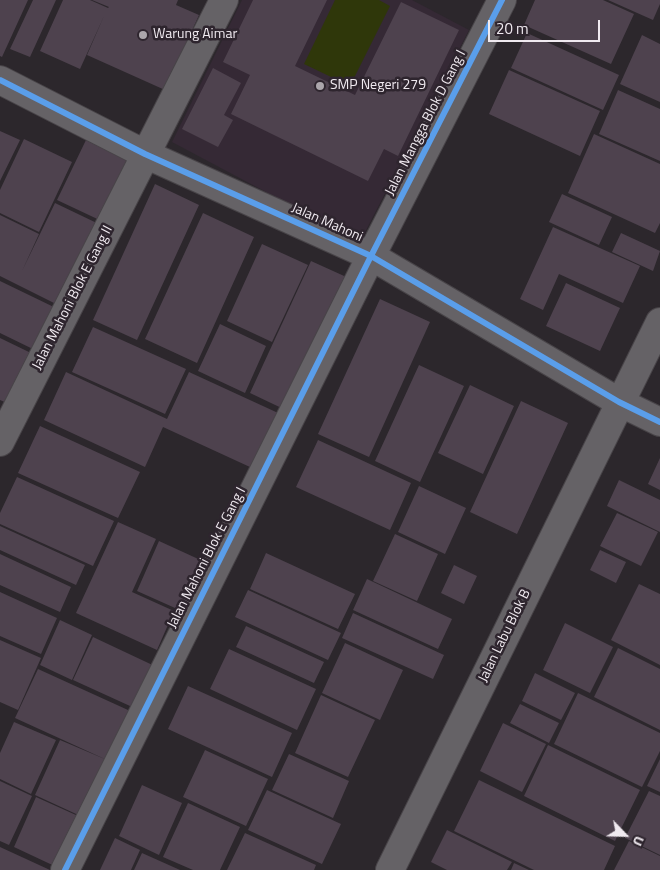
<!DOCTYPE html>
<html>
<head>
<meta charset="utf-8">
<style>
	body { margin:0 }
	#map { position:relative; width:660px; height:870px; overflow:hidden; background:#2c272c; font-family:"Titillium Web",sans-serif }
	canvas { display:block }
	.north { position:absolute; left:600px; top:810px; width:50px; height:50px; -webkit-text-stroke:4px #2e252e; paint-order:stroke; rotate:114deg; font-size:14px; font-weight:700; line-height:20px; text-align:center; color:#f0eaf0 }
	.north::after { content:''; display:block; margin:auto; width:18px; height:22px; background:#f0eaf0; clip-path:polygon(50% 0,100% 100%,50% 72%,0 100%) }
	.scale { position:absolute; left:488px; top:20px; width:112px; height:22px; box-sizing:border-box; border:2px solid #f0eaf0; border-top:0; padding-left:6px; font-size:15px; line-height:18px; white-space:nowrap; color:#f0eaf0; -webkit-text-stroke:4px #2e252e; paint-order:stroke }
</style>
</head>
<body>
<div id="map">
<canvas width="660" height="870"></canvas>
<div class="north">U</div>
<div class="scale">20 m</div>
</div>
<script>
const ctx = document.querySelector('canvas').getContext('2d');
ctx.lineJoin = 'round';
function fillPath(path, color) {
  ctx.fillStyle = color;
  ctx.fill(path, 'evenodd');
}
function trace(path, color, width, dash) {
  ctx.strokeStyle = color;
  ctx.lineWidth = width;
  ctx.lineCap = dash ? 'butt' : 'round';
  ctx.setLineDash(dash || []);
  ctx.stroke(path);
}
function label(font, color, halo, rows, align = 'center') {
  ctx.font = font + ' "Titillium Web",sans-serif';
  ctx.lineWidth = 5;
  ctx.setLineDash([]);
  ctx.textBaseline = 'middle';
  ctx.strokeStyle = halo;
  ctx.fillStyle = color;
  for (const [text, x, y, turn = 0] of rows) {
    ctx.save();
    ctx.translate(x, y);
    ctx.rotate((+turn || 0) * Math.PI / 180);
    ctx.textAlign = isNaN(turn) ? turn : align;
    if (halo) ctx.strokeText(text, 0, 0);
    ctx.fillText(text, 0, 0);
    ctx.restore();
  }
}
fillPath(new Path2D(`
	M242 0H412L469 30 360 242 172 142Z`), '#352935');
fillPath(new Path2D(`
	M335 0H379L390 6 350 86 304 64Z`), '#2f370a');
fillPath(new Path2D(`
	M0 0H28L2 57 0 56Z
	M33 0H56L30 57 10 49Z
	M63 0H90L108 8 109 7 92 0H178L176 5 199 15 165 90 87 55 104 16 80 69 40 51Z
	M253 0H327L295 66 355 95 401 2 459 30 398 156 384 149 368 181 231 114 250 75 223 62Z
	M535 0H603L634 14 611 64 524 25Z
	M608 0H660V4L653 20Z
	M527 33 619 75 603 110 511 68Z
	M642 35 660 44V102L620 84Z
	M213 68 241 83 224 115 233 120 218 147 182 129Z
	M509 70 600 111 580 156 489 114Z
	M618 90 660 109V161L599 134Z
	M0 131 20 140 0 181Z
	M594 134 660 164V223L655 233 568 193Z
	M24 139 72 162 39 232 0 213V190Z
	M86 140 137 164 108 224 57 200Z
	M155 184 199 205 137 340 93 320Z
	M562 194 612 217 599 245 549 222Z
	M55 203 103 226 64 308 0 276V215L39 234 22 271Z
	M203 213 254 237 197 363 145 339Z
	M553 227 640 266 623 303 559 274 543 310 520 299Z
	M621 233 660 251 653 271 612 252Z
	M262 244 308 265 272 342 227 321Z
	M311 261 353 280 292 413 250 393Z
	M0 281 60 310 39 352 0 333Z
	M566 283 620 308 600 351 546 326Z
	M380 299 430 322 369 457 318 434Z
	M220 324 266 346 245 393 198 371Z
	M93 327 186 369 165 414 72 372Z
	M0 338 31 353 7 403 0 400Z
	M419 365 464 386 420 482 375 461Z
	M66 372 167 419 189 372 289 418 263 473 163 427 145 467 44 420Z
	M470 385 514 406 483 474 438 453Z
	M521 401 568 423 517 534 470 512Z
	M40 426 140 472 118 518 18 473Z
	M318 440 411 483 390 530 296 487Z
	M660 458V490L648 484Z
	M17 477 114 521 93 566 0 524V513Z
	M619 480 660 500V532L607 506Z
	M419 486 466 508 445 554 398 532Z
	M617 513 658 532 641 566 600 546Z
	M118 522 156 539 132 592 174 611 157 650 76 613Z
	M0 526 85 565 76 585 0 550Z
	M395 534 438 554 417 601 373 581Z
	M159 541 207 563 184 612 137 591Z
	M600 550 626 562 616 583 590 570Z
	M266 553 355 594 338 629 250 589Z
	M0 554 71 587 60 612 0 585Z
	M454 565 477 576 464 604 441 593Z
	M367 579 452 619 438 649 353 610Z
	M639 584 660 594V665L611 640Z
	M248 590 341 633 328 660 235 617Z
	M0 592 57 618 41 654 0 636Z
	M353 613 444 655 433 679 342 638Z
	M60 620 92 635 72 680 40 665Z
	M565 623 613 647 590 693 543 670Z
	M246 626 324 662 314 683 236 647Z
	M93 637 161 669 141 711 73 680Z
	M0 640 41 658 18 710 0 702Z
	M345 643 403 670 380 720 322 693Z
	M618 648 660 669V730L594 697Z
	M229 649 316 689 297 730 210 689Z
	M38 669 139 715 87 819 35 795 60 740 107 760 15 718Z
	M535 673 575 693 561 720 522 701Z
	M188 686 292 733 272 777 168 729Z
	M578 693 660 733V751L642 787 554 744Z
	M321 695 375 720 348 777 295 753Z
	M520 704 559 723 549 743 510 723Z
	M14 722 56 740 31 794 0 779V753Z
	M503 723 546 744 522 792 480 771Z
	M548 745 640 790 615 841 524 796Z
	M205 750 268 779 246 826 183 797Z
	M289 754 349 781 333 818 272 790Z
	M660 759V792L647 786Z
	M479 780 615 846 604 870H534L454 831Z
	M0 781 32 796 9 845 0 841Z
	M142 785 182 803 159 855 119 836Z
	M267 790 341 824 322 864 248 830Z
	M649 791 660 796V855L625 838Z
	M36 797 87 820 63 870 14 847Z
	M188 803 240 827 220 870H193L163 857Z
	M447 830 512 862 507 870H447L431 862Z
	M245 833 316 865 314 870H227Z
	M115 838 140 850 131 870H100Z
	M629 841 660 856V870H614Z
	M0 847 50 870H0Z
	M142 853 180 870H134Z
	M514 863 529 870H511Z`), '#4e424e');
const minor = new Path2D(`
	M0 80 145 154 371 256 619 402 660 422
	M0 442 224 0
	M65 870 371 256 502 0
	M390 870 660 322`);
trace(minor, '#484448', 30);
trace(minor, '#656266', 28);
trace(new Path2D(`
	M0 80 145 154 371 256 619 402 660 422
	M65 870 371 256 502 0`), '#5a9eea', 6);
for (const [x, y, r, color] of [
	[143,35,5,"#aba6ab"],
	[320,86,5,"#aba6ab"]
]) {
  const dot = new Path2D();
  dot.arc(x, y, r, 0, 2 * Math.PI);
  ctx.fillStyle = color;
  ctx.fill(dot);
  trace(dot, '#2e252e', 2);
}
label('14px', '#f0eaf0', '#2e252e', [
	["Warung Aimar",153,35],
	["SMP Negeri 279",330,86]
], 'left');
label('14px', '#f0eaf0', '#2e252e', [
	["Jalan Mangga Blok D Gang I",426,123,-63],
	["Jalan Mahoni",327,223,24],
	["Jalan Mahoni Blok E Gang II",73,298,-63],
	["Jalan Mahoni Blok E Gang I",207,558,-63],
	["Jalan Labu Blok B",505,636,-64]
]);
</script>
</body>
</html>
